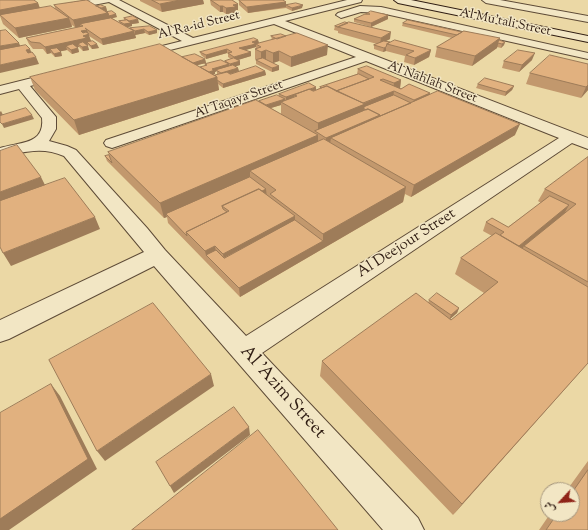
<!DOCTYPE html>
<html>
<head>
<meta charset="utf-8">
<style>
	body { margin:0 }
	#map { position:relative; width:588px; height:530px; overflow:hidden; background:#ebd8a5; font-family:"Sorts Mill Goudy",Amiri,serif }
	canvas { display:block }
	.north { position:absolute; left:540px; top:482px; width:40px; height:40px; box-sizing:border-box; background:#f2e6c4; border:1px solid #a4957d; border-radius:50%; rotate:244deg; font-size:11px; font-weight:700; line-height:16px; text-align:center; color:#2f1c12 }
	.north::after { content:''; display:block; margin:auto; width:14px; height:18px; background:#8f2418; clip-path:polygon(50% 0,100% 100%,50% 72%,0 100%) }
</style>
</head>
<body>
<div id="map">
<canvas width="588" height="530"></canvas>
<div class="north">ش</div>
</div>
<script>
const ctx = document.querySelector('canvas').getContext('2d');
ctx.lineJoin = 'round';
function trace(path, color, width, dash) {
  ctx.strokeStyle = color;
  ctx.lineWidth = width;
  ctx.lineCap = dash ? 'butt' : 'round';
  ctx.setLineDash(dash || []);
  ctx.stroke(path);
}
function fillPath(path, color) {
  ctx.fillStyle = color;
  ctx.fill(path, 'evenodd');
}
function label(font, color, halo, rows, align = 'center') {
  ctx.font = font + ' "Sorts Mill Goudy",serif';
  ctx.lineWidth = 3;
  ctx.setLineDash([]);
  ctx.textBaseline = 'middle';
  ctx.strokeStyle = halo;
  ctx.fillStyle = color;
  for (const [text, x, y, turn = 0] of rows) {
    ctx.save();
    ctx.translate(x, y);
    ctx.rotate((+turn || 0) * Math.PI / 180);
    ctx.textAlign = isNaN(turn) ? turn : align;
    if (halo) ctx.strokeText(text, 0, 0);
    ctx.fillText(text, 0, 0);
    ctx.restore();
  }
}
const street = new Path2D(`
	M91 0H119L193 38 347 0H362L361 2 285 21 588 138V149L572 143 262 353 418 518 424 530H383L154 266 9 339 0 342V320L144 252 64 156C42 146 22 152 0 158V148C19 142 45 145 42 118L19 89 0 94V86L60 71 64 72 66 75 64 78 30 86 56 117V129L49 141 67 146 76 150 147 228 165 250 246 336 559 138 366 61 118 146 112 148 106 146 104 143 106 140 356 57 274 24 138 58 134 57 132 55 134 53 182 41 109 2 62 11 57 8 62 5Z
	M482 0H500L588 16V22L486 3Z
	M360 6 381 7 588 53V59L381 13 361 12 341 18 336 15 338 13Z`);
const secondary = new Path2D(`
	M394 0H411L588 36V42L398 3Z`);
trace(street, '#5e4b37', 2);
trace(secondary, '#2f1c12', 2);
fillPath(street, '#f2e6c4');
fillPath(secondary, '#f2e6c4');
fillPath(new Path2D(`
	M0 0 38 3 40 8H55L54 5 96 6 106 7 107 11H105L117 17 112 18 120 23 119 21 124 20V18L139 23 132 24V26L127 27 130 29 157 30V33L149 35 145 33 135 35V34L136 38 103 45 89 36 91 41 99 48 92 49 88 45H87L89 50 83 51 79 47H77L78 48 79 52 72 54 67 50 60 51 61 52 62 56 55 57 51 53 47 54 43 49H33L29 44 26 38 76 28 72 25V27L19 38 3 24 0 16Z
	M140 0H203L204 4 162 12 140 1Z
	M210 0H232L238 4V10H236V13L226 14 223 12H220L211 5Z
	M239 0H283L286 2V5L302 8 292 11 286 8 248 13 239 5Z
	M366 14 388 19 371 27 354 22V19Z
	M403 23 499 40 505 42 504 45 501 48 497 47V48L472 66 435 57 437 47 452 38 402 26Z
	M335 26 390 39 386 41 390 42 431 50 429 57 414 65 404 62 405 56 386 51 383 52 374 49V45L377 44 338 33V31L334 30Z
	M271 36 327 55 291 67 279 61 273 63 279 66V70L272 72 256 64V60H258L255 59V49L256 48V47L245 50 251 52V56L237 60 240 65 235 66 238 68 239 71H265L266 75 223 88 218 84 219 90 79 135 35 90 30 77 182 57 205 59 206 63 197 65 200 67 205 66V64L225 62V61L231 59 228 57V54L227 53 206 59 201 55 200 52 258 40 259 43 272 40ZM217 71V74H218L215 75H214L215 74V72Z
	M532 60 519 72 502 68 504 61Z
	M588 64V90L581 98 526 84 530 73Z
	M358 69 401 80 400 88 430 94 515 135 411 197 405 194 403 202 240 297 168 223 167 217 164 218 107 161 105 156 109 155 108 152 259 101 279 96V94L316 90 320 88V87L357 74ZM281 105V114L271 108Z
	M478 84 514 86 512 90 505 96 476 88Z
	M588 157V363L453 515 320 376 322 361 428 303 429 300 459 308 457 313 450 319 451 320 484 293 455 274 461 258 492 236 483 231 486 222 508 227 541 203 538 201 545 189Z
	M588 461V530H539L550 514H572V490H567Z`), '#c2986d');
fillPath(new Path2D(`
	M180 0H203L204 4 162 12 160 4Z
	M286 2V7L248 13 247 7Z
	M38 3 40 9 0 15V10Z
	M238 4V10H236V13L226 14V8L233 5Z
	M303 5 302 8 292 11V8Z
	M220 6H223V12H220Z
	M106 7 107 11 96 13 95 9Z
	M108 13 116 14 117 17 109 19 83 26 80 24 81 28 76 29 73 20Z
	M388 15V19L371 27V23Z
	M69 18 72 27 19 38 15 28Z
	M138 19 139 23 132 24V26L125 28 124 24 129 21Z
	M144 29 145 33 135 35V31Z
	M87 30 91 41 87 42 88 45 81 46 78 44 79 47 70 49 66 46 67 50 53 53 50 49 51 53 47 54 45 47 81 31Z
	M157 30V33L149 35 148 32Z
	M134 31 136 38 103 45 101 39Z
	M391 32 390 39 380 44 381 38Z
	M500 38 497 48 472 66 475 56Z
	M258 40 259 43 256 44V47L239 52V48L252 42Z
	M505 42 504 45 501 48 502 44Z
	M19 43 22 50 0 54V46Z
	M97 44 99 48 92 49 91 46Z
	M328 45 327 55 291 67V57Z
	M88 46 89 50 83 51 82 47Z
	M386 47V51L383 52 384 48Z
	M78 48 79 52 72 54 71 50Z
	M30 49 33 56 28 57 26 50Z
	M227 49V53L206 59V55Z
	M266 50V60L261 61V52Z
	M431 50 429 57 414 65 415 58Z
	M279 51V61L273 63V53Z
	M61 52 62 56 55 57 54 54Z
	M251 52V56L235 61 234 57Z
	M535 53 532 60 519 72 522 65Z
	M36 57 39 64 0 73V65Z
	M205 59 206 63 190 67V64Z
	M240 61V65L230 68V64Z
	M229 64V68L216 70 217 71 215 72V74L204 77 212 69Z
	M279 66V70L272 72V68Z
	M238 68 239 72 221 77V73Z
	M265 71 266 75 223 88V84Z
	M217 77 219 90 79 135 74 120Z
	M401 80 400 88 393 91 394 83Z
	M588 85V90L581 98 586 87Z
	M514 86 512 90 505 96 506 92Z
	M316 87V91L297 96 294 95V99L286 102V97Z
	M394 91 393 99 364 109 363 115 318 133V123L362 104Z
	M430 93 429 100 413 103 414 100Z
	M285 99V103L281 102V105L264 110V106Z
	M1 111 3 115 0 116V112Z
	M32 115 34 119 4 128 2 124Z
	M380 115 379 123 331 138 330 144 326 146V138Z
	M520 124 515 135 411 197 414 185Z
	M318 135V149L250 171V180L166 214 167 217 164 218 160 203Z
	M41 177 47 189 0 207V192Z
	M406 187 403 202 240 297 239 288 323 241V234Z
	M266 189 267 198 229 211 225 208Z
	M569 205 564 214 524 246 523 248 514 256 518 247Z
	M295 216V229L225 267 223 254Z
	M95 217 100 229 11 266 3 253Z
	M215 246 217 259 206 255 208 264 205 251Z
	M459 308 457 313 449 320 451 315Z
	M588 363 453 515 462 504Z
	M211 374 214 386 105 461 97 451Z
	M51 384 60 396 97 469 9 530H0V519Z
	M249 427 250 435 174 493 170 486Z`), '#9e7c59');
const building = new Path2D(`
	M0 0H34L38 3 0 10Z
	M86 0H87L108 13 73 20 54 5Z
	M152 0H180L160 4Z
	M211 0H232L238 4 233 5 236 7 226 8 223 6H220Z
	M239 0H283L286 2 247 7Z
	M296 3 303 5 292 8 286 5Z
	M101 5 106 7 101 8 96 6Z
	M51 6 69 18 15 28 0 15Z
	M112 11 116 14 109 16 108 13 106 12Z
	M371 11 388 15 371 23 354 19 365 14H370H366Z
	M133 16 138 19 129 21 124 18Z
	M111 18 134 31 101 39 85 28 87 30 81 31 83 33 86 32 89 34 83 36 87 38 45 47 40 43 31 42 26 38 83 26 80 24Z
	M127 20 131 23 124 24 119 21Z
	M408 20 462 32 457 35 403 23Z
	M345 22 348 23 338 27 335 26Z
	M349 22 391 32 381 38 338 27Z
	M150 26 157 30 148 32 144 29 135 31 130 28Z
	M6 30 19 43 0 46V31Z
	M464 31 500 38 475 56 437 47Z
	M297 33 328 45 291 57 279 51 273 53 266 50 261 52 255 49 261 47 256 44Z
	M281 34 286 36 277 39 271 36Z
	M254 38 258 40 252 42 256 44 239 48 251 52 234 57 228 53 232 52 227 49 206 55 200 52Z
	M395 40 431 50 415 58 406 55 414 51 387 44Z
	M499 40 505 42 502 44 498 43Z
	M93 41 97 44 91 46 87 42Z
	M384 41 390 42 387 44 386 47 384 48 374 45Z
	M83 42 88 46 82 47 78 44Z
	M73 44 78 48 71 50 66 46Z
	M160 44 217 77 74 120 30 77Z
	M26 45 30 49 26 50 28 53 32 52 36 57 0 65V50Z
	M57 48 61 52 54 54 50 49Z
	M518 50 535 53 522 65 504 61Z
	M195 54 205 59 193 63 182 57Z
	M550 55 588 64V85L586 87 530 73Z
	M234 58 240 61 230 64 225 61Z
	M263 58 279 66 272 68 256 60Z
	M221 60 229 64 212 69 215 70 209 72 200 67 207 65 205 64Z
	M233 65 238 68 221 73 216 70Z
	M256 66 265 71 223 84 217 80V77L215 75 227 72 230 74Z
	M367 66 401 80 394 83 383 79 380 80 401 89 409 84 430 93 414 100 394 91 363 103 336 91 374 77 358 69Z
	M359 74 369 79 336 91 327 86 321 88 320 87Z
	M485 78 514 86 506 92 478 84Z
	M309 83 316 87 286 97 279 94Z
	M327 86 365 104 318 123 281 102 297 96 294 95 309 89 313 91Z
	M438 91 520 124 414 185 331 138Z
	M277 95 285 99 266 105 259 101Z
	M394 95 411 103 380 116V115L368 109 366 110 364 109V107Z
	M256 100 318 135 160 203 108 152Z
	M26 108 32 115 2 124 0 122V116Z
	M368 109 380 115 326 138 315 131Z
	M324 139 406 187 323 234 270 194 276 190 250 171Z
	M17 145 41 177 0 192V151Z
	M109 155 112 163 105 156Z
	M588 157V282L524 246 576 204 545 189Z
	M250 177 266 189 262 191 259 189 222 206 223 209 227 212 186 232 187 236 166 214Z
	M65 178 95 217 3 253 0 247V201Z
	M259 189 295 216 223 254 215 246 205 251 186 232 229 211 222 206Z
	M550 196 569 205 519 246 500 235 504 232 486 222 492 218 508 227Z
	M295 220 323 241 239 288 206 255 216 250 224 258Z
	M496 233 588 287V363L462 504 322 361 416 293 451 320 498 282 461 258Z
	M437 293 459 308 451 315 429 300Z
	M153 303 211 374 97 451 49 360Z
	M51 384 88 459 0 519V413Z
	M234 407 249 427 170 486 156 462Z
	M258 430 338 530H132Z
	M588 470V530H546L557 514H572V493Z`);
fillPath(building, '#e1b17f');
trace(building, '#9e7c59', 1);
label('13px', '#2f1c12', '#f2e6c4', [
	["Al Mu'tali Street",505,23,12],
	["Al Ra-id Street",199,26,-14],
	["Al Nahlah Street",432,83,21],
	["Al Taqaya Street",239,100,-19]
]);
label('15px', '#2f1c12', '#f2e6c4', [
	["Al Deejour Street",407,244,-33]
]);
label('18px', '#2f1c12', '#f2e6c4', [
	["Al 'Azim Street",282,393,48]
]);
</script>
</body>
</html>
